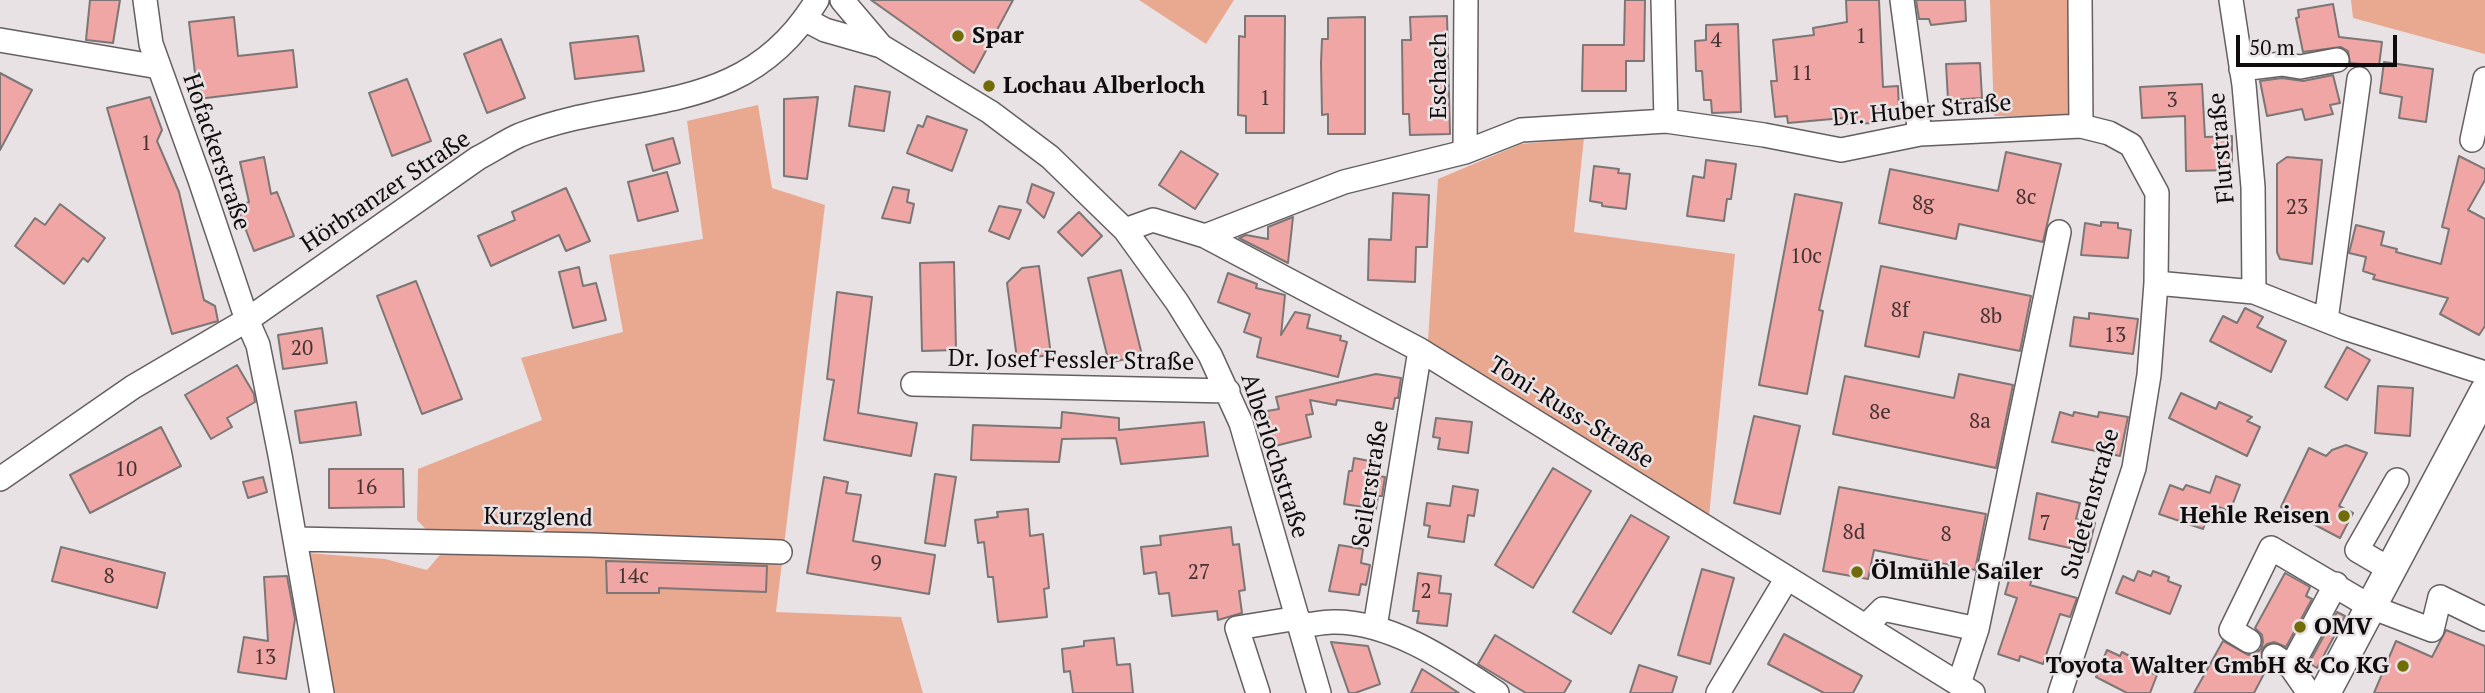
<!DOCTYPE html>
<html>
<head>
<meta charset="utf-8">
<style>
	body { margin:0 }
	#map { position:relative; width:2485px; height:693px; overflow:hidden; background:#e9e2e4; font-family:"PT Serif",serif }
	canvas { display:block }
	.scale { position:absolute; left:2236px; top:35px; width:161px; height:32px; box-sizing:border-box; border:4px solid #0e0c0c; border-top:0; padding-left:9px; font-size:21px; line-height:24px; white-space:nowrap; color:#0e0c0c; -webkit-text-stroke:5px #e9e2e4; paint-order:stroke }
</style>
</head>
<body>
<div id="map">
<canvas width="2485" height="693"></canvas>
<div class="scale">50 m</div>
</div>
<script>
const ctx = document.querySelector('canvas').getContext('2d');
ctx.lineJoin = 'round';
function fillPath(path, color) {
  ctx.fillStyle = color;
  ctx.fill(path, 'evenodd');
}
function trace(path, color, width, dash) {
  ctx.strokeStyle = color;
  ctx.lineWidth = width;
  ctx.lineCap = dash ? 'butt' : 'round';
  ctx.setLineDash(dash || []);
  ctx.stroke(path);
}
function label(font, color, halo, rows, align = 'center') {
  ctx.font = font + ' "PT Serif",serif';
  ctx.lineWidth = 5;
  ctx.setLineDash([]);
  ctx.textBaseline = 'middle';
  ctx.strokeStyle = halo;
  ctx.fillStyle = color;
  for (const [text, x, y, turn = 0] of rows) {
    ctx.save();
    ctx.translate(x, y);
    ctx.rotate((+turn || 0) * Math.PI / 180);
    ctx.textAlign = isNaN(turn) ? turn : align;
    if (halo) ctx.strokeText(text, 0, 0);
    ctx.fillText(text, 0, 0);
    ctx.restore();
  }
}
fillPath(new Path2D(`
	M1139 0H1234L1206 44Z
	M1990 0H2077L2074 109 2067 117 1994 116Z
	M2351 0H2485V54L2353 18Z
	M758 105 772 188 825 205 776 612 901 617 923 693H333L307 553 385 559 427 570 445 549 417 520 418 469 542 420 521 358 623 332 609 255 703 239 687 121Z
	M1584 138 1574 232 1735 254 1709 516 1428 341 1438 179 1521 144Z`), '#e9a890');
const building = new Path2D(`
	M90 0H120L113 43 86 40Z
	M871 0H1013L974 73Z
	M1625 0H1645L1644 61H1626V91H1582L1583 45H1624Z
	M1846 0H1879L1883 87 1898 86 1899 112H1877V123L1843 124V118L1788 123 1787 116 1775 117 1771 81H1777L1773 40 1814 35 1813 28 1847 22Z
	M1916 0H1965L1966 21 1931 25 1929 19H1919Z
	M2333 4 2339 37 2382 42 2379 66 2350 63 2348 51 2341 47 2303 52 2296 18 2299 17 2298 10Z
	M1245 16H1285L1284 133H1246V116L1238 115 1239 36 1245 37Z
	M1447 16 1450 134 1410 135 1409 114H1403L1402 40H1411L1410 17Z
	M234 17 238 56 293 50 297 87 198 99 189 22Z
	M1365 17V134H1328V114L1322 115 1321 63 1322 39H1328V18Z
	M1738 24 1741 112 1712 113 1711 100H1704L1702 71H1696L1695 41 1706 40V25Z
	M638 36 644 71 575 79 570 43Z
	M501 39 525 98 487 113 464 54Z
	M2384 62 2433 69 2426 122 2399 118 2402 97 2380 93Z
	M1980 63 1982 98 1948 100 1946 64Z
	M0 73 32 90 0 150Z
	M2333 75 2340 103 2330 105 2333 114 2305 120 2302 109 2267 116 2260 81 2282 78 2303 81Z
	M407 79 431 141 392 156 369 93Z
	M2202 84 2205 137 2232 136V170L2186 171 2185 116 2142 118 2140 87Z
	M855 86 890 92 884 131 849 126Z
	M150 97 162 130 157 141 179 192 204 300 215 306 218 321 172 334 107 108Z
	M818 97 807 179 784 176V99Z
	M927 116 967 130 952 171 907 153 918 125 923 127Z
	M673 138 680 163 653 171 646 145Z
	M1181 151 1218 174 1195 209 1159 185Z
	M2006 152 2061 164 2043 242 1959 224 1956 239 1879 223 1890 169 1998 191Z
	M2459 156 2485 169V180L2468 210 2485 219V326L2479 335 2440 314 2448 298 2373 279 2375 275 2363 271 2366 257 2349 253 2356 225 2384 232 2381 245 2397 249 2396 252 2441 264 2449 229 2442 227Z
	M264 157 271 194 277 192 294 236 254 251 237 207 249 202 240 162Z
	M2287 157 2322 160 2312 264 2280 259 2277 252V164Z
	M1706 160 1736 164 1731 199H1727L1724 221 1687 216 1693 176 1704 178Z
	M1594 166 1619 169 1618 173 1630 174 1626 209 1602 206V203L1590 201Z
	M667 172 678 211 638 221 628 182Z
	M1032 184 1054 193 1044 218 1027 202Z
	M893 187 909 190 907 202 914 204 910 223 882 218Z
	M566 188 590 241 566 251 559 235 491 266 478 236 515 220 512 212Z
	M1393 193 1429 195 1427 247H1416L1415 282 1368 280 1369 239 1391 240Z
	M1795 194 1842 203 1819 310 1823 311 1807 394 1759 385Z
	M60 204 105 238 88 262 83 258 64 284 15 246 35 218 45 225Z
	M999 206 1021 210 1009 239 989 231Z
	M1079 212 1102 236 1082 256 1058 232Z
	M1293 217 1288 263 1239 238 1246 235 1268 239V227Z
	M2101 222 2118 223V228L2131 230 2128 258 2081 255 2085 223 2101 226Z
	M954 262 956 350 922 351 920 263Z
	M1039 266 1051 355 1017 359 1007 283 1022 268Z
	M1881 266 2031 296 2020 351 1924 332 1919 357 1865 346Z
	M579 267 583 286 596 283 606 320 573 328 559 272Z
	M1121 270 1142 355 1109 363 1088 278Z
	M1228 273 1257 284 1256 288 1285 295 1281 335 1295 312 1310 315 1307 328 1341 336 1340 340 1347 342 1338 377 1257 357 1261 338 1244 332 1250 314 1218 302Z
	M416 281 462 399 422 414 377 296Z
	M837 292 872 297 858 413 917 423 911 456 824 440 834 380 827 379Z
	M2245 308 2263 317 2257 327 2286 341 2271 372 2210 341 2223 316 2237 323Z
	M2089 313 2138 319 2133 354 2070 346 2074 317 2089 319Z
	M322 328 327 363 283 369 278 335Z
	M2347 347 2370 360 2347 400 2325 387Z
	M237 365 254 394 255 402 227 418 232 427 211 439 185 395Z
	M1376 374 1401 378 1398 398H1395L1393 409 1337 400 1336 405 1310 400 1313 414 1306 415 1311 437 1275 446 1267 411 1279 409 1276 397Z
	M1959 374 2013 385 1996 468 1833 434 1845 376 1954 398Z
	M2378 386 2413 388 2410 436 2375 433Z
	M2181 393 2216 409 2219 402 2252 417 2247 421 2260 427 2247 456 2169 418Z
	M356 402 361 435 300 443 295 411Z
	M1062 412 1119 418V430L1204 422 1208 456 1121 464 1116 438 1062 439 1059 462 971 460 973 425 1061 428Z
	M2060 412 2073 416 2074 412 2098 417 2099 412 2128 417 2120 456 2052 442Z
	M1754 416 1800 426 1780 514 1734 503Z
	M1436 418 1472 422 1468 453 1438 449 1440 438 1433 437Z
	M161 427 181 466 90 513 70 475Z
	M2346 445 2367 453 2339 506 2353 513 2340 538 2281 507 2309 448 2326 456 2332 450Z
	M1354 458 1375 462 1373 475 1385 477 1382 496H1378L1376 509 1344 504 1349 471H1352Z
	M1553 468 1591 491 1533 588 1495 565Z
	M329 469H403L404 507 329 508Z
	M935 474 956 477 945 546 925 543Z
	M2216 476 2240 485 2230 511 2212 505 2203 529 2159 514 2170 485 2183 490 2186 485 2210 493Z
	M263 477 267 492 248 498 243 482Z
	M824 477 848 482 846 493 861 495 853 541 935 555 929 594 807 573Z
	M1453 486 1478 490 1474 516 1468 515 1464 542 1428 537 1430 526 1424 525 1427 503 1450 506Z
	M1839 487 1986 514 1975 570 1874 550 1868 579 1823 571Z
	M2037 493 2080 503 2076 519 2095 523 2088 552 2029 539Z
	M1028 509 1030 536 1043 534 1049 588 1044 589 1047 617 998 622 993 577H988L984 542 978 543 975 520 998 517 997 512Z
	M1631 515 1669 537 1611 634 1573 612Z
	M1231 527 1233 545 1239 544 1245 590 1239 591 1242 613 1218 620 1217 611 1172 616 1169 593 1159 594 1156 572 1144 574 1141 547 1161 545 1160 536Z
	M1339 545 1363 549 1361 563 1370 565 1366 585 1361 584 1359 595 1329 591Z
	M61 547 165 573 157 608 52 581Z
	M606 561 767 566 766 592 659 588V593H607Z
	M1702 569 1734 578 1710 664 1678 655Z
	M2138 571 2151 576 2153 571 2169 577 2168 581 2181 586 2170 614 2116 593 2123 576 2134 581Z
	M1418 573 1441 576 1439 593 1451 594 1447 626 1417 623 1419 611H1413Z
	M2011 573 2032 579 2030 585 2077 598 2070 617 2060 614 2043 664 2020 656 2019 661 1998 654 2017 598 2005 594Z
	M2285 573 2310 587 2306 596 2312 599 2286 647 2274 642 2267 644 2262 649 2261 662 2267 668 2254 693H2194L2223 641 2248 655 2255 654 2261 649 2263 642 2262 635 2255 628Z
	M287 576 295 619 286 679 238 672 244 637 268 641 264 577Z
	M2337 612 2345 616 2317 668 2309 663Z
	M2446 630 2485 646V693H2374L2396 641 2432 657Z
	M1784 634 1862 676 1853 693H1824L1768 664Z
	M1495 635 1571 681 1564 693H1526L1478 664Z
	M1114 638 1117 665 1130 664 1133 693H1073L1070 671 1064 672 1062 649 1084 646V641Z
	M1331 642 1368 646 1380 684 1355 693H1349Z
	M2107 650 2120 656 2122 652 2137 660 2136 663 2150 669 2149 672 2157 675 2150 693H2127L2096 677Z
	M1639 665 1677 677 1672 693H1630Z
	M1422 669 1459 693H1411Z`);
fillPath(building, '#efa6a5');
trace(building, '#7c7676', 2);
const minor = new Path2D(`
	M145 0 151 44 200 180 247 320 258 345 280 455 322 693
	M842 0 881 46
	M1663 0 1666 121
	M1902 0 1920 134
	M2080 0 2081 126
	M2231 0 2244 85 2253 187 2254 292
	M804 19 825 30 881 46 990 112 1050 157 1125 230 1177 302 1210 355 1241 423 1319 693
	M0 40 159 67
	M2241 69 2282 64 2300 67 2337 60
	M2472 140 2485 79
	M1465 152 1466 0
	M1125 230 1153 220 1205 236 1420 350 1973 693
	M1205 236 1344 182 1465 152 1521 130 1666 121 1764 135 1841 150 1920 134 2081 126 2109 133 2131 145 2157 193 2156 283 2254 292 2345 328 2485 373
	M2326 320 2359 79
	M913 384 1228 391
	M0 479 133 387 247 320 478 158C492 151 506 141 520 135 630 91 744 121 817 0
	M295 539 591 545 780 552
	M2391 570 2357 550 2397 480
	M1300 626C1311 625 1322 622 1333 622 1391 621 1450 662 1497 693
	M1866 626 1883 609 1977 629 1959 684
	M1375 627 1420 350
	M1977 629 2059 232
	M2249 641 2231 630 2271 548 2371 607 2432 630 2440 597 2485 619
	M2274 656 2291 667 2309 693
	M2291 667 2336 584
	M1258 693 1237 628 1298 618
	M1718 693 1787 578
	M2060 693 2134 468 2149 375 2156 283`);
const major = new Path2D(`
	M2325 693 2485 392`);
trace(minor, '#655f61', 26);
trace(major, '#655f61', 33);
trace(minor, '#fff', 23);
trace(major, '#fff', 30);
for (const [x, y, r, color] of [
	[958,36,7,"#726c08"],
	[989,86,7,"#726c08"],
	[2344,516,7,"#726c08"],
	[1857,572,7,"#726c08"],
	[2300,627,7,"#726c08"],
	[2403,666,7,"#726c08"]
]) {
  const dot = new Path2D();
  dot.arc(x, y, r, 0, 2 * Math.PI);
  ctx.fillStyle = color;
  ctx.fill(dot);
  trace(dot, '#e9e2e4', 2.5);
}
label('21px', '#463232', null, [
	["1",1861,37],
	["4",1716,41],
	["11",1802,74],
	["1",1265,99],
	["3",2172,101],
	["1",146,144],
	["8c",2026,198],
	["8g",1923,204],
	["23",2297,208],
	["10c",1806,257],
	["8f",1900,311],
	["8b",1991,317],
	["13",2115,336],
	["20",302,349],
	["8e",1880,413],
	["8a",1980,422],
	["10",126,470],
	["16",366,488],
	["7",2045,524],
	["8d",1854,533],
	["8",1946,535],
	["9",876,564],
	["27",1199,573],
	["8",109,577],
	["14c",633,577],
	["2",1426,592],
	["13",265,658]
]);
label('bold 24px', '#0e0c0c', '#e9e2e4', [
	["Spar",972,36],
	["Lochau Alberloch",1003,86],
	["Hehle Reisen",2330,516,"right"],
	["Ölmühle Sailer",1871,572],
	["OMV",2314,627],
	["Toyota Walter GmbH & Co KG",2389,666,"right"]
], 'left');
label('24px', '#0e0c0c', '#e9e2e4', [
	["Eschach",1439,76,-90],
	["Dr. Huber Straße",1922,111,-5],
	["Flurstraße",2222,148,-95],
	["Hofackerstraße",216,152,71],
	["Hörbranzer Straße",386,192,-34],
	["Dr. Josef Fessler Straße",1071,361,1],
	["Toni-Russ-Straße",1571,413,32],
	["Alberlochstraße",1274,456,72],
	["Seilerstraße",1371,484,-81],
	["Sudetenstraße",2091,504,-74],
	["Kurzglend",538,518,1]
]);
</script>
</body>
</html>
